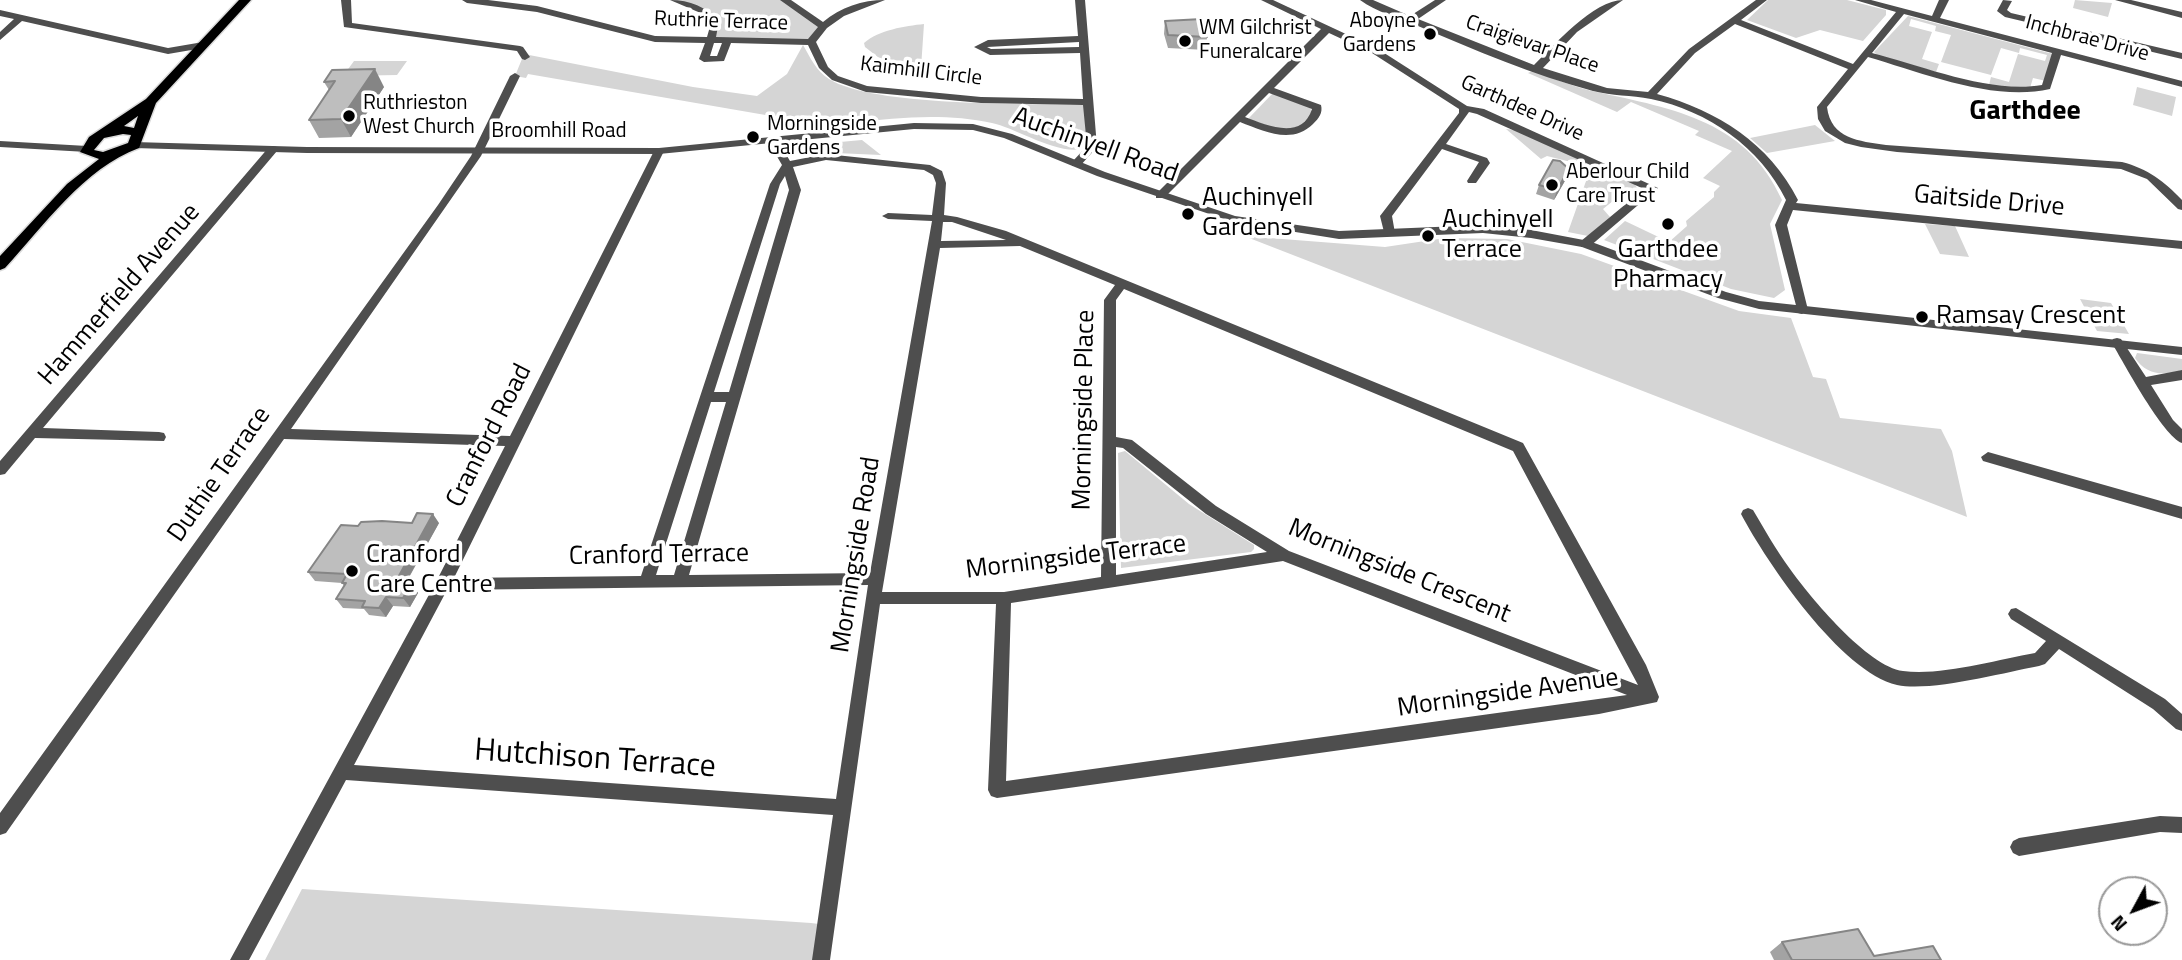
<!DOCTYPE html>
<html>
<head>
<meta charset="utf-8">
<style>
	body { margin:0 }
	#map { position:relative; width:2182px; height:960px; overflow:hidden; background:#fff; font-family:"Titillium Web",sans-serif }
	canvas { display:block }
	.north { position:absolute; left:2098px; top:876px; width:70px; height:70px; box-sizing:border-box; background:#fff; border:2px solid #999; border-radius:50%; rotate:229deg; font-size:19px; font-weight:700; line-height:28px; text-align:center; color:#000 }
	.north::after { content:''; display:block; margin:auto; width:24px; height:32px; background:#000; clip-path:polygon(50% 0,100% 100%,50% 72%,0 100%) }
</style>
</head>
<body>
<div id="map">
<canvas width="2182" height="960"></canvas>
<div class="north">N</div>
</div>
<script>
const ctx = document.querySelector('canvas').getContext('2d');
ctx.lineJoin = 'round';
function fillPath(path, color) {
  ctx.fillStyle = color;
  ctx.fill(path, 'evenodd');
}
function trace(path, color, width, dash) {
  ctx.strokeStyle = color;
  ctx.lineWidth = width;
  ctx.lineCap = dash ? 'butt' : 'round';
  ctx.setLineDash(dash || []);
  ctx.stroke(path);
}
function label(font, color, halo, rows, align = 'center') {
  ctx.font = font + ' "Titillium Web",sans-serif';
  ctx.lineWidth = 7;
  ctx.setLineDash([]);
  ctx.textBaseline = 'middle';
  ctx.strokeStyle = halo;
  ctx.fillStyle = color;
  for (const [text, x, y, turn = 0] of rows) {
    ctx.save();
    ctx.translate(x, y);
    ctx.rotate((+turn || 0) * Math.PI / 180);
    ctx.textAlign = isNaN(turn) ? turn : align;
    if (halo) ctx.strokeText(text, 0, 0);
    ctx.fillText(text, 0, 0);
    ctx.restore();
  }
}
fillPath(new Path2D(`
	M675 0H785L822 25 811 42H711L716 28 698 8Z
	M1768 0H1847L1886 10V15L1863 41 1820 30 1796 38 1747 20Z
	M2075 0 2112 3 2108 17 2073 8Z
	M1908 16 2053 54 2046 81 2033 78 2030 88 1989 85 1991 77 2009 82 2018 54 2045 61 2047 55 2020 48 2019 53 2001 48 1991 75 1941 62 1951 35 1935 31 1936 26 1911 19 1909 26 1932 32 1922 59 1939 64 1936 72 1877 55 1874 52Z
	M924 24 921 68 883 61 865 47 864 43C879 30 905 26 924 24Z
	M803 45C810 57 816 71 829 79 874 107 1026 103 1084 105L1089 145C1068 162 1017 128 992 123 923 108 847 125 777 132V117L528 74 526 78 515 76 524 54 693 87 757 96 787 74Z
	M354 61H407L397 75 343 76Z
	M1532 71C1550 77 1569 85 1588 90 1667 108 1745 117 1782 200L1770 224 1785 290 1774 298 1731 289 1604 240 1625 221 1669 242 1687 226 1686 221 1714 197V192L1720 186 1703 178 1732 151 1695 135 1699 131 1631 102 1617 112 1528 73Z
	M2137 87 2176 97 2172 116 2133 105Z
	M1273 93 1310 107 1312 114C1289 140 1277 128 1248 119Z
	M1815 125 1835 141 1767 153 1750 138Z
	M1506 129 1515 130 1634 183 1640 193 1629 188 1603 209 1610 217 1588 236 1568 232 1591 167 1547 156 1541 159Z
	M862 140 881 155 791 151 796 146Z
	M1925 224 1955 226 1969 257 1940 254Z
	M1244 236 1385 247 1445 238 1507 239 1581 254 1739 311 1791 318 1813 377 1826 379 1840 418 1941 429 1952 451 1967 517Z
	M2080 299 2111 303 2129 334 2097 331Z
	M2137 353 2182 359V370C2164 376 2146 375 2135 358Z
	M1125 451 1189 504 1254 545V549L1251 552 1121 568 1118 453Z
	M302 889 811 923 827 925 821 960H265Z`), '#d5d5d5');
const primary = new Path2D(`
	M239 0H251L156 103 139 148C84 168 44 226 5 268L0 270V256L67 184 99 159 80 152 89 137 146 99ZM138 116 134 128 124 126ZM123 134 131 135 128 143 103 152 94 150 104 138Z`);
trace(primary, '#dbdbdb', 3);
fillPath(new Path2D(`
	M341 0H351L352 23 520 46 523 47 530 57 525 60 522 59 517 51 344 27Z
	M462 0H488L537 6 655 36 707 37 711 23 703 14 670 0C690 0 706 7 719 21L716 37 808 39 818 27 780 0H791L823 22C841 7 862 0 885 0L844 16 827 28 816 42 828 67 838 76 867 86 981 97 1083 99 1080 53 990 55 974 47 988 40 1078 36 1075 0H1085L1097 147 1080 166H1072V162L1087 146 1083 105 981 103 866 92 832 80 819 68 808 45 731 43 724 61 704 62 699 59 705 43 655 42 537 12 467 3ZM1079 42V47L991 49 987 47ZM714 43H722L717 56H710Z
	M1261 0H1273L1378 49 1467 106 1484 109 1658 188 1589 247H1581V241L1644 189 1477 114 1469 112 1446 144 1487 158 1490 163 1476 183H1468L1467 181 1479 162 1442 149 1392 216 1395 233 1393 236H1385L1380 216 1459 113V109L1372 53 1329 33 1274 88 1321 105C1323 113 1319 118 1313 124 1292 145 1263 131 1240 122L1164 198H1156V194L1321 29ZM1269 93 1312 109C1302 141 1266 125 1245 117Z
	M1360 0H1373L1410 16 1435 0H1446L1418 19 1534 65C1554 45 1594 0 1623 0L1577 32 1543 68 1607 88 1648 92 1689 49 1756 0H1767L1741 20 1853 64 1896 12 1855 0H1871L1932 16 1939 0H1949L1940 18 2182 81V87L2061 55 2050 89C1993 102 1923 73 1868 57L1827 107C1831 139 1859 141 1886 145L2122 162C2148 169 2164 181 2182 200V210L2178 209 2147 179 2121 169 1897 152 1861 147 1845 143 1825 131 1818 119 1817 107 1848 69 1735 24 1695 53 1657 94C1718 111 1769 143 1798 200L1796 203 2182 241V249L1793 210 1787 225 1808 310 1802 314 1798 313 1775 225 1786 200C1760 147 1708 111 1651 99 1631 95 1612 96 1593 91 1533 75 1475 50 1418 26 1400 18 1376 12 1360 0ZM1904 14 2052 53 2042 85C1990 94 1923 66 1872 53Z
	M2003 0 2012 1 2007 10 2011 13 2182 53V59L2005 17 1997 11Z
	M0 10 168 48 203 42 208 45 203 48 168 54 22 21 0 40V32L14 19 0 16Z
	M515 73 520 76 481 156 291 429 510 436 654 151 659 148 663 149 664 151 454 578 641 576 770 184 782 165 768 141 773 138 777 139 790 161 826 154 930 165 942 171 946 183 944 215 957 217 1006 231 1523 443 1646 665 1659 697 1657 702 1599 714 997 798 991 796 988 790 996 604H880L830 960H812L833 815 346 780 249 960H230L437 580 505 446 284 439 6 833 0 835V813L438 205 471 156 510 76ZM826 160 924 170 933 175 936 183 932 215 888 213 882 216 888 219 932 221 870 573 689 575 801 190 793 167ZM785 176 789 190 729 392H714L780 184ZM943 222H952L1006 240 941 241ZM1020 246 1115 285 1104 300 1101 577 1004 592H882L940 248ZM1124 289 1513 451 1638 685 1289 551 1216 506 1132 440 1116 437V300ZM711 402H726L674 575H656ZM1116 447 1123 448 1206 514 1267 552 1116 575ZM1283 561 1627 695 1006 781 1011 603ZM868 585 836 799 354 765 447 590Z
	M273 146 277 147V151L43 428 159 432 164 433 166 437 164 441 35 438 5 474 0 475V461L269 147Z
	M2117 338 2121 339 2146 377 2182 370V380L2151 385 2173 420 2182 429V443C2163 436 2125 365 2113 345L2111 342 2113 339Z
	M1988 452 2182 507V519L1983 461 1981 457Z
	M1748 508 1753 510C1765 530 1776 550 1790 569 1810 597 1868 667 1903 671 1941 676 1996 660 2035 653L2046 641 2011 619 2008 614 2011 609 2016 608 2165 699 2182 714V731L2176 729 2153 709 2059 649 2045 664 2039 666C2002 673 1931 692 1897 685 1841 672 1767 563 1741 514L1743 510Z
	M2160 816 2182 817V833L2160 832 2019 856 2013 853 2010 847 2013 841 2019 838Z`), '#4e4e4e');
fillPath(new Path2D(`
	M2115 0H2131L2182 12V18Z
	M914 123 973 124 1012 134 1105 172 1235 216 1339 231 1483 225 1531 230 1589 241 1726 292 1759 301 2182 347V355L1759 309 1718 298 1582 247 1531 238 1483 233 1339 239 1233 222 1097 176 1004 138 973 130 914 129 659 154 307 153 134 148 129 145 134 142 307 147 659 148Z
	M0 141 87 146 92 149 87 152 0 147Z`), '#4e4e4e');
fillPath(primary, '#000');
fillPath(new Path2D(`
	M1165 21 1207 37 1206 50 1168 48 1164 34Z
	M332 70 384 87 351 137 319 138 309 120 329 90 324 82Z
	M1566 179 1554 200 1536 194 1539 185Z
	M412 523H439L406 583 411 584 418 593 410 607 393 606 386 617 369 615 364 609 343 608 336 599 344 586 342 583 315 581 308 572 358 526Z
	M1782 942 1874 956 1941 960H1774L1770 952Z`), '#a3a3a3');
fillPath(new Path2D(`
	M375 69 384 87 351 137 341 119Z
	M1569 169 1566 179 1554 200 1557 190Z
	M433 514 439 523 401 591 395 583Z
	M411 584 418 593 410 607 403 598Z
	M386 597 393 606 386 617 379 608Z`), '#858585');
const building = new Path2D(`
	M1202 19 1207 37 1168 35 1165 21Z
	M375 69 341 119 309 120 335 81 324 82 332 70Z
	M1553 160 1560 161 1569 169 1557 190 1539 185Z
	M417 513 433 514 395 583 411 584 403 598 386 597 379 608 362 607 365 601 336 599 346 583H342L347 574 308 572 341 525 358 526 361 522 382 521 412 523Z
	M1858 929 1874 956 1933 946 1941 960H1792L1782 942Z`);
fillPath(building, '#bebebe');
trace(building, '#858585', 2);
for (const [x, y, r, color] of [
	[1430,34,7,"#000"],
	[1185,41,7,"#000"],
	[349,116,7,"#000"],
	[753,137,7,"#000"],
	[1552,185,7,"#000"],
	[1188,214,7,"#000"],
	[1668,224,7,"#000"],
	[1428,236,7,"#000"],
	[1922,317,7,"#000"],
	[352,571,7,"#000"]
]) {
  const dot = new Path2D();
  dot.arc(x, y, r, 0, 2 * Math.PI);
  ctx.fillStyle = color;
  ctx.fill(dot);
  trace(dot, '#fff', 2.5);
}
label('21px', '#000', '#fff', [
	["Ruthrie Terrace",721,22,2],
	["Inchbrae Drive",2087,39,15],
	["Craigievar Place",1532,45,19],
	["Kaimhill Circle",921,72,7],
	["Garthdee Drive",1522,109,24],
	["Broomhill Road",559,132]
]);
label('21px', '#000', '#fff', [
	["Aboyne",1416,22,"right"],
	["Gardens",1416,46,"right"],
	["WM Gilchrist",1199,29],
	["Funeralcare",1199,53],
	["Ruthrieston",363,104],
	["West Church",363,128],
	["Morningside",767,125],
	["Gardens",767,149],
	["Aberlour Child",1566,173],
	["Care Trust",1566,197]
], 'left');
label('26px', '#000', '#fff', [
	["Auchinyell Road",1095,146,20],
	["Gaitside Drive",1989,202,5],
	["Hammerfield Avenue",120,295,-49],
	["Morningside Place",1085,410,-89],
	["Cranford Road",490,436,-63],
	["Duthie Terrace",220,475,-55],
	["Morningside Road",857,555,-81],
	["Cranford Terrace",659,556,-1],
	["Morningside Terrace",1076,558,-7],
	["Morningside Crescent",1399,572,22],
	["Morningside Avenue",1508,694,-8]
]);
label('26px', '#000', '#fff', [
	["Auchinyell",1202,199],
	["Gardens",1202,229],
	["Auchinyell",1442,221],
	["Terrace",1442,251],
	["Garthdee",1668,251,"center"],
	["Pharmacy",1668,281,"center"],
	["Ramsay Crescent",1936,317],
	["Cranford",366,556],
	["Care Centre",366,586]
], 'left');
label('bold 28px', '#000', '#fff', [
	["Garthdee",2025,112]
]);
label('32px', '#000', '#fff', [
	["Hutchison Terrace",595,760,4]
]);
</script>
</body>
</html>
